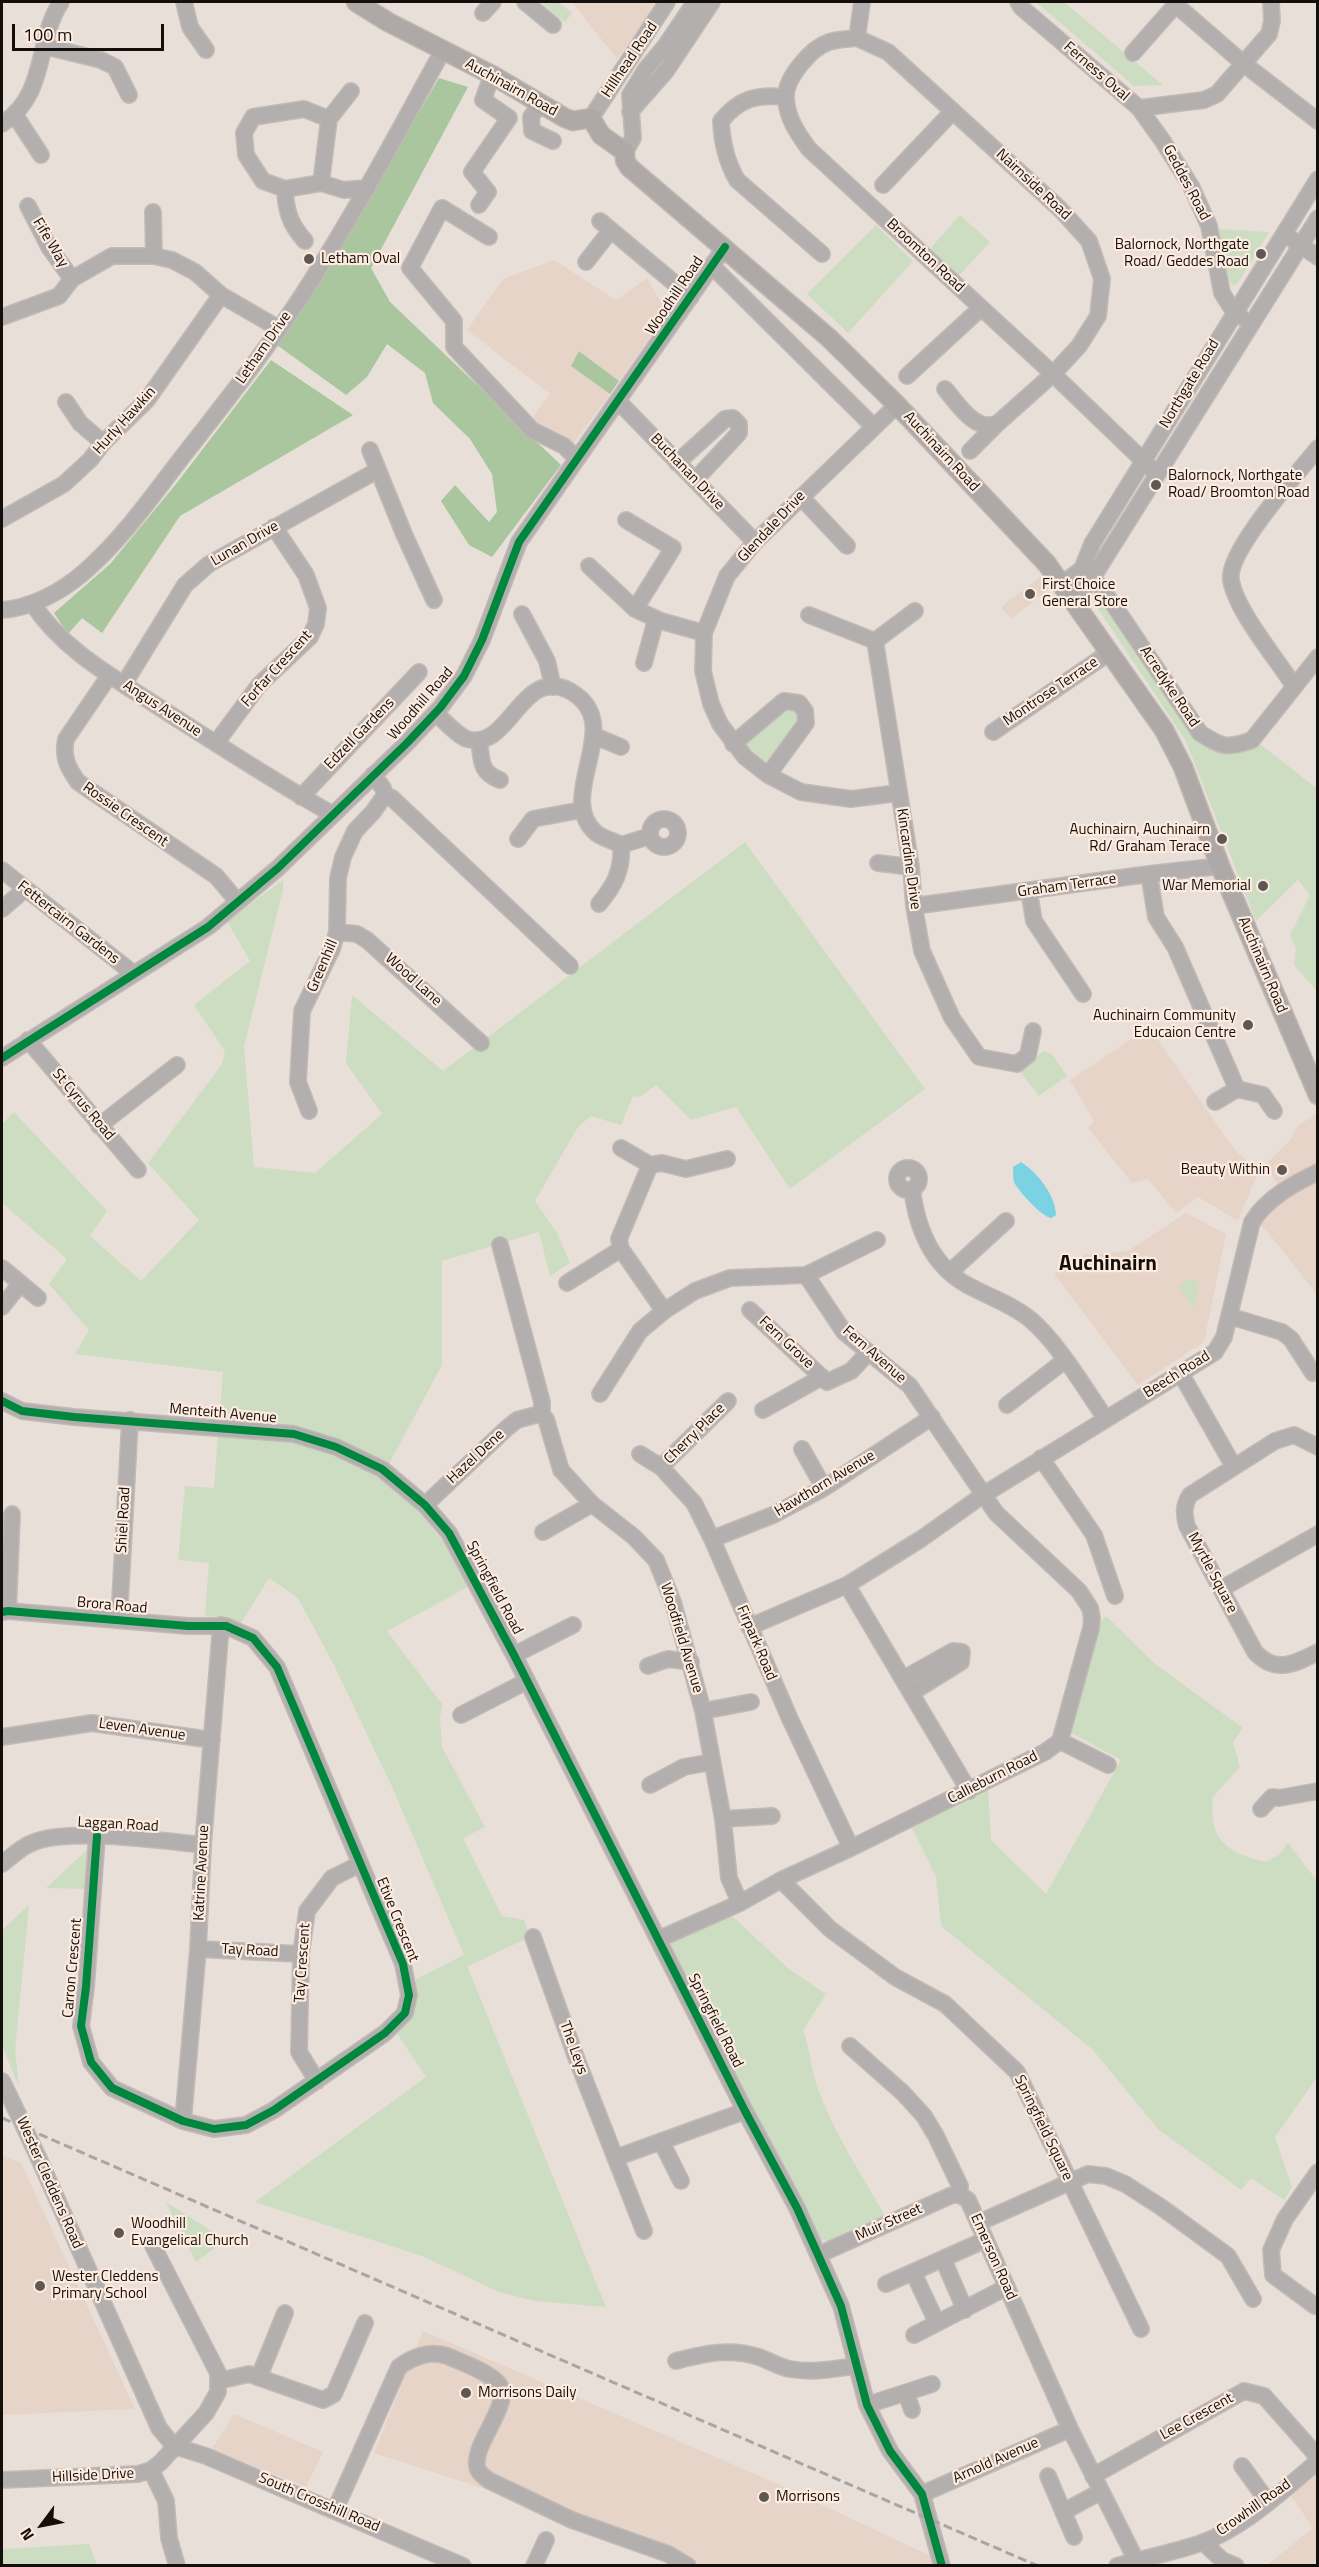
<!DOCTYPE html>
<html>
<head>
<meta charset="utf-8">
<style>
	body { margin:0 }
	#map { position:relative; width:1319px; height:2567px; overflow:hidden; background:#e9dfd9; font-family:"Titillium Web",sans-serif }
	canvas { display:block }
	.frame { position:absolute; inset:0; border:3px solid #140f0a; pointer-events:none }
	.north { position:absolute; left:12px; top:2495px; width:60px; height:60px; -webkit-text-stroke:4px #fdebdf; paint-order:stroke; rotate:238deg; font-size:16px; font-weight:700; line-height:24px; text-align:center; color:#140f0a }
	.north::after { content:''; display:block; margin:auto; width:21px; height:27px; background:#140f0a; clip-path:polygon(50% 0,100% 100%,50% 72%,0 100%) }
	.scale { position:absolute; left:12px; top:24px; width:152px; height:27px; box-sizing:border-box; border:3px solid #140f0a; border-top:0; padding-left:8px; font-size:18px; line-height:21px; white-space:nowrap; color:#140f0a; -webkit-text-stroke:4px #fdebdf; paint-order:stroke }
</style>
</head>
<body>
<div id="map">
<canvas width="1319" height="2567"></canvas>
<div class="frame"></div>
<div class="north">N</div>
<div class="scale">100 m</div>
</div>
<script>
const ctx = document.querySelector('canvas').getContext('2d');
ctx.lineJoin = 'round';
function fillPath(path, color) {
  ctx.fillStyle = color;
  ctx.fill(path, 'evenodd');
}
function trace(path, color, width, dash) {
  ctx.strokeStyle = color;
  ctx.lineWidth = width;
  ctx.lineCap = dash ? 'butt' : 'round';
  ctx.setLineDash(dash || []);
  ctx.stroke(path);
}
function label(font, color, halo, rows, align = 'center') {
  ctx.font = font + ' "Titillium Web",sans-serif';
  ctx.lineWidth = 4.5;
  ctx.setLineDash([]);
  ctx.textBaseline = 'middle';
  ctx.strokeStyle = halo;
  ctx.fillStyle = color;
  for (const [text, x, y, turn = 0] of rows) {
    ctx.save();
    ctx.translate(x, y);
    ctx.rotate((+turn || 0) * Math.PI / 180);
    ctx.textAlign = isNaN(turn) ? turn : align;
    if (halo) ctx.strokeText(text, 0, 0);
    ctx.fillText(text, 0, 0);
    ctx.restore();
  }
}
fillPath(new Path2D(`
	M572 2H654L646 19 617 59Z
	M554 260 616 300 647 278 667 313 619 381 580 351 572 366 610 394 572 445 531 419 550 394 467 330 503 279Z
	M1042 576 1050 588 1011 619 1001 607Z
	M1149 1027 1234 1149 1258 1172 1238 1221 1198 1197 1176 1213 1148 1179 1132 1183 1088 1128 1094 1121 1070 1080Z
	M1315 1114H1317V1294L1266 1230 1254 1222 1284 1197 1266 1164 1291 1139 1297 1127Z
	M1186 1213 1226 1234 1204 1342 1138 1385 1054 1274 1085 1255 1128 1251Z
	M2 2155 21 2163 136 2411 134 2409 2 2415Z
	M423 2331 769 2480 931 2556 934 2565H700L686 2554 374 2453Z
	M234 2414 323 2452 306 2487 212 2449Z
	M1317 2469V2565H1267L1313 2528 1289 2493Z`), '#e6d4c8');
fillPath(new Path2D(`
	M545 2H558L572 13 565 22 543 4Z
	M1036 2H1064L1163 85 1134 86Z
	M960 215 990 242 958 277 929 250Z
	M876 225 913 261 848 333 807 294Z
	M1218 229 1269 232 1238 283 1233 286 1228 280Z
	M1098 599 1194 737C1222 756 1228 756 1260 744L1315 787 1317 784V991L1294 965 1296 948 1290 935 1310 895 1298 880 1256 921 1186 741 1093 601Z
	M783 708 797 709 800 718 769 761H765L747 746 746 743Z
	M745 842 925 1089 790 1189 736 1107 691 1120 656 1085 640 1097 633 1096 621 1125 591 1116 578 1127 535 1201 557 1233 570 1263 550 1276 539 1232 442 1261V1365L382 1477 422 1515 449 1549 468 1587 387 1631 442 1704 440 1718 442 1747 485 1827 463 1838 502 1916 524 1920 530 1937 468 1966 466 1963 606 2307 535 2301 499 2292 422 2256 255 2202 426 2077 396 2032 413 2013 416 1979 464 1955 393 1789 334 1665 298 1598 269 1578 241 1623 222 1617 205 1616 209 1563 178 1560 185 1486 214 1488 223 1372 75 1354 89 1330 49 1284 67 1259 2 1203V1124L14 1112 107 1211 90 1236 141 1281 199 1220 148 1163 222 1064 225 1051 194 1005 250 961 227 921 283 880V889L244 1047 254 1167 315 1173 382 1114 346 1063 352 995 443 1071Z
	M1044 1051 1052 1054 1067 1076 1039 1096 1018 1069Z
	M1188 1279 1199 1282 1194 1309 1179 1286Z
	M1106 1616 1154 1663 1243 1728 1233 1742 1240 1767 1213 1797C1208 1840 1226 1852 1265 1862L1279 1855 1288 1843 1317 1881V2077L1275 2137 1292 2187 1284 2200 1251 2178 1241 2190 1158 2129 1093 2050 941 1926 936 1877 912 1828 988 1790 991 1840 1046 1894 1121 1760 1070 1732 1096 1626Z
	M88 1849V1889L46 1888Z
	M29 1905 15 2050 19 2087 2 2045V1930Z
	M729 1913 789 1969 826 1994 803 2030C810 2049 811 2070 818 2089 834 2133 862 2175 885 2216L828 2241 820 2240 670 1947 673 1939Z
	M166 2202 226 2240 196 2262Z
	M89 2544 97 2565H2V2549Z`), '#ccddc1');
fillPath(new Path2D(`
	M439 78 468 87 371 268 390 302 561 465 492 557 469 545 441 501 455 485 489 522 497 512 492 474 470 439 433 403 425 373 387 344 367 377 346 395 277 345 337 252Z
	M579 351 619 381 610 394 571 366Z
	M271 360 353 415 180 516 102 633 82 618 68 634 54 613 110 564 176 484Z`), '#a9c69e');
fillPath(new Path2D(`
	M1021 1162C1038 1173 1055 1195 1056 1215L1051 1218C1042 1217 1018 1191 1014 1182 1013 1178 1013 1171 1013 1167Z`), '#7ad2e3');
const minor = new Path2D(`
	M184 2 190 27 206 50
	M525 2 553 25
	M1018 2 1022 8 1139 108 1162 140 1191 186 1209 226 1222 293 1234 312 1241 317
	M1175 4 1244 64 1318 121
	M483 13 493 2
	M857 38C848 39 837 39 829 42 811 48 784 79 786 99 787 118 798 134 809 149L1053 374 1156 473
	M857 38 888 52 1060 209 1089 241 1102 279 1098 316 1079 346 1053 374 998 423C976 434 958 404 945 389
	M857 38 862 2
	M44 46 101 60 115 67 129 95
	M1133 53 1178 2
	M785 97C757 94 740 98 721 121 722 143 726 161 737 180L822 254
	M540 104 531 117 532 131 553 141
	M1139 108 1204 100 1217 94 1269 34 1272 21 1271 2
	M630 112 666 71 712 2
	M15 115 41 155
	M591 118 667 2
	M329 119 304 109 253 117 244 133 246 155 263 181 285 189 321 183 344 190 368 188
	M2 124C48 94 35 42 61 2
	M625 152 633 138 630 95 646 69 666 45 695 2
	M321 183 329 119 351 91
	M883 185 953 111
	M285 189C286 212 290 224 305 241
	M479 205 488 192 472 172 509 118 483 100 492 75
	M28 206 49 247 72 279
	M153 212 154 256
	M600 221 691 297
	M489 237 442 208 410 268 454 321V347L532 430 564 446 577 459
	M1293 240 1318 257
	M586 262 611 230
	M712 266 873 426
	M2 317 59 296 72 279 112 256H154L172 260 195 272 221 295 278 328
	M907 376 981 308
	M66 402 80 423 103 443
	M619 402 755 542
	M897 405 755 542 727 576 704 633 703 671 711 704 720 724 745 757 768 775 801 792 851 799 898 793
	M370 450 404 534 434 600
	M970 451 998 423
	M677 463 725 419 733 418 739 424V433L695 480
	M801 497 847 546
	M2 519 64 484 90 460 103 443 147 400 221 295
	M626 520 673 548 635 609
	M589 566 635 609 661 621 704 633
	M1086 572 1093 577 1115 607 1200 733C1221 747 1227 749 1252 740L1318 657
	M1062 584 1082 569 1092 544 1318 179
	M1072 599 1080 594 1093 577 1318 218
	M32 603C65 653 117 679 165 711 220 746 275 782 332 814
	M2 610C31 608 61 592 83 573 122 540 152 496 183 456 227 400 272 343 310 283 358 207 400 129 443 50
	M522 614 547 661 553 687
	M809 615 875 641
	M875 641 911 867 914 906 922 951 952 1018 979 1057 1017 1064 1028 1055 1033 1031
	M875 641 915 611
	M644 663 656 619
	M109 676 66 739C62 757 68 768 78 782L216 876 238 902
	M124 684 185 585 209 564 378 470
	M1294 686C1277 659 1236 611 1231 580 1226 552 1298 473 1318 448
	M435 713C444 720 456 735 467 739 510 752 521 665 570 691 629 724 553 795 596 833 602 838 614 841 621 845L650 836
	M993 732 1110 652
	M595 736 621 747
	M479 740C482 760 479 772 500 780
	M216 743 259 685 310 637 316 624 318 608 306 575 274 527
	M733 744 784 701 799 703 805 711 806 723 768 775
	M373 775 383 788 385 795 392 798 570 966
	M301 797 419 672
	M650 833a14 14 0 1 1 28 0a14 14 0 1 1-28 0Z
	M518 839 533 819 581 810
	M878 863 911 867
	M2 870 134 974
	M1149 874 1156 917 1175 947 1237 1089 1215 1102
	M1029 891 1034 921 1083 994
	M599 904C614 886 623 870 621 845
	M914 906 1149 874 1220 866
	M2 909 24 890
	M337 932 357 934 367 940 481 1043
	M28 1040 138 1170
	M2 1058 208 927 278 868 407 743 440 708 464 676 482 640 519 542 725 247
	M1237 1089 1263 1095 1274 1111
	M309 1111 298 1082 302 1011 332 949 337 932 338 878 343 857 355 831 373 812 385 795
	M99 1126 177 1065
	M621 1148 650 1165 662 1163 686 1169 727 1159
	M650 1165 619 1239 621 1249 664 1311
	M897 1179a11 11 0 1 1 22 0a11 11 0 1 1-22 0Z
	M912 1189C917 1229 933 1268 971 1287 992 1298 1013 1305 1031 1320 1058 1343 1085 1389 1106 1419
	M500 1245 542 1402V1416
	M2 1268 38 1298
	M950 1272 1006 1221
	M567 1283 621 1249
	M2 1307 20 1284
	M750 1310 827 1382 851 1371 869 1352
	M1229 1316 1282 1332 1291 1339 1313 1373
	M1181 1374 1234 1467
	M600 1394 640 1331 664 1311 695 1291 730 1278 806 1275 877 1240
	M2 1401 22 1411 74 1417 294 1434 336 1447 382 1469 425 1505 449 1533 514 1655 745 2111 797 2208 841 2306 867 2405 890 2451 922 2494 942 2566
	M1007 1405 1064 1361
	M763 1410 822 1377
	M1318 1447 1294 1435 1275 1441 1190 1495C1183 1506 1184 1514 1187 1526L1255 1652C1275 1674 1295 1664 1318 1652
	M802 1449 824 1488
	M640 1454 661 1467 694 1503 712 1539 790 1719 851 1848
	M1041 1458 1094 1535 1115 1596
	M661 1467 728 1401
	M425 1505 507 1428 517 1420 539 1414 546 1419 561 1470 592 1504 634 1537 656 1560 673 1602 703 1711 723 1819 729 1878 740 1903
	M543 1532 592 1504
	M712 1539 773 1515 824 1488 932 1417
	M847 1585 969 1791
	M1221 1589 1318 1534
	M8 1611 12 1514
	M2 1612 8 1611 188 1626H226L253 1638 277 1667 403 1964 409 1995 405 2013 385 2033 274 2110 246 2125 214 2129 183 2121 112 2088 91 2062 81 2026 86 1987 97 1836
	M119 1620 130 1420
	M749 1627 847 1585 921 1539 983 1495 1215 1352 1224 1337 1252 1222C1267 1198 1293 1184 1318 1172
	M514 1655 573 1625
	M648 1666 668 1659 691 1662
	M903 1679 953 1651 962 1652 961 1662 911 1693
	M703 1711 751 1702
	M461 1715 527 1681
	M2 1737 92 1723 212 1740
	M1060 1741 1108 1765
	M650 1785 684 1767 712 1762
	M1261 1809 1272 1797 1279 1798 1318 1791
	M723 1819 772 1816
	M2 1864C11 1857 21 1847 32 1843 66 1827 163 1841 203 1845
	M781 1880 830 1929 895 1977 945 2004 1017 2072 1141 2329
	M533 1937 577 2060 644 2231
	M659 1939 740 1903 781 1880 851 1848 1045 1752 1060 1741 1091 1628 1092 1618 1090 1608 1079 1591 996 1513 910 1386 844 1332 806 1275
	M198 1949 301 1954
	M850 2046 903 2093 924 2116 936 2136 960 2186V2195
	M2 2081 18 2114
	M317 2081 299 2052 301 1954 307 1911 332 1878 360 1864
	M183 2121 198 1949 203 1845 221 1625
	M661 2141 681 2181
	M615 2158 745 2111
	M39 2159 159 2428 174 2446
	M960 2195 968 2200 1070 2429 1136 2560
	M978 2223 1088 2174 1106 2176 1125 2184 1161 2207 1228 2256 1253 2299
	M818 2255 952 2195H960
	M943 2259 965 2310
	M913 2272 937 2323
	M886 2284 985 2240
	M1315 2306 1273 2275 1271 2250 1285 2219 1318 2172
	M914 2335 1007 2287
	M676 2361C705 2353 731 2348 759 2357 770 2361 779 2367 790 2369 812 2373 833 2369 855 2366
	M259 2377 285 2313
	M218 2381 249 2374 323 2400 334 2394 365 2323
	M906 2393 912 2410
	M867 2405 932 2384
	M174 2446 206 2456 463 2566
	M1242 2466 1268 2502
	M151 2470 166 2501 169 2538 177 2566
	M1048 2476 1074 2537
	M1093 2476 1244 2391 1264 2396 1318 2457
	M2 2480 138 2474 151 2470 161 2462 206 2413 218 2392V2373L153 2246
	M922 2494 1070 2429
	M335 2510 399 2367C412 2357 431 2350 447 2356 463 2363 482 2369 496 2381 519 2400 468 2445 478 2470 480 2474 485 2477 488 2480L572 2520 668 2554 688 2566
	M1063 2512 1100 2492
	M1203 2542 1222 2560 1236 2566
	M534 2566 546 2540
	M1117 2566C1145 2558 1174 2552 1201 2543 1242 2529 1285 2489 1318 2461`);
const major = new Path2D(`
	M356 2 388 22 492 75 565 118 573 121 591 118 601 135 625 152V160L629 167 829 338 897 405 1047 564 1164 730 1183 767 1220 866 1318 1095`);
trace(minor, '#c1bab5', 18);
trace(major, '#c1bab5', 21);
trace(minor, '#b3afaf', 15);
trace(major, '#aea8a7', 18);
trace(new Path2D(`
	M2 2118 1038 2566`), '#aaa4a2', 3, [9, 4.5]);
const minorBridge = new Path2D(`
	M18 2114 39 2159`);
trace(minorBridge, '#c1bab5', 18, []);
trace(minorBridge, '#b3afaf', 15);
trace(new Path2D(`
	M2 1058 208 927 278 868 407 743 440 708 464 676 482 640 519 542 725 247
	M2 1401 22 1411 74 1417 294 1434 336 1447 382 1469 425 1505 449 1533 514 1655 745 2111 797 2208 841 2306 867 2405 890 2451 922 2494 942 2566
	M2 1612 8 1611 188 1626H226L253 1638 277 1667 403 1964 409 1995 405 2013 385 2033 274 2110 246 2125 214 2129 183 2121 112 2088 91 2062 81 2026 86 1987 97 1836`), '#00873e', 8);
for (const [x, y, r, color] of [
	[1261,254,6,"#5f5852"],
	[309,259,6,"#5f5852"],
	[1156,485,6,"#5f5852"],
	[1030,594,6,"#5f5852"],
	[1222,839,6,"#5f5852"],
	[1263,886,6,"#5f5852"],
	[1248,1025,6,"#5f5852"],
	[1282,1170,6,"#5f5852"],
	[119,2233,6,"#5f5852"],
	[40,2286,6,"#5f5852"],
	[466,2393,6,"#5f5852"],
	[764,2497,6,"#5f5852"]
]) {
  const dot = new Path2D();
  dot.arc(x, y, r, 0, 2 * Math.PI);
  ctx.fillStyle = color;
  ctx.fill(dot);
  trace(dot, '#fdebdf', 2);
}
label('15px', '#140f0a', '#fdebdf', [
	["Hillhead Road",630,60,-56],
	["Ferness Oval",1096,72,41],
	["Auchinairn Road",511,88,29],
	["Geddes Road",1186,183,62],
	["Nairnside Road",1033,185,43],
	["Fife Way",50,243,59],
	["Broomton Road",925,256,43],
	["Woodhill Road",675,296,-56],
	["Letham Drive",264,348,-55],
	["Northgate Road",1190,384,-59],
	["Hurly Hawkin",125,421,-48],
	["Auchinairn Road",941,452,47],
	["Buchanan Drive",687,472,46],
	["Glendale Drive",772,527,-47],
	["Lunan Drive",245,544,-30],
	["Forfar Crescent",277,669,-48],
	["Acredyke Road",1169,687,56],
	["Montrose Terrace",1051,692,-34],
	["Woodhill Road",421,704,-49],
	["Angus Avenue",162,709,33],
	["Edzell Gardens",360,734,-46],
	["Rossie Crescent",125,815,35],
	["Kincardine Drive",908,859,82],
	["Graham Terrace",1067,886,-8],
	["Fettercairn Gardens",68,923,38],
	["Auchinairn Road",1262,965,67],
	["Greenhill",323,966,-67],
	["Wood Lane",413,980,42],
	["St Cyrus Road",83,1105,50],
	["Fern Grove",786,1343,43],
	["Fern Avenue",874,1355,41],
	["Beech Road",1177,1375,-32],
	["Menteith Avenue",223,1414,5],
	["Cherry Place",695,1434,-45],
	["Hazel Dene",476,1457,-43],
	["Hawthorn Avenue",825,1484,-31],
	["Shiel Road",124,1520,-87],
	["Myrtle Square",1212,1573,62],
	["Springfield Road",494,1588,62],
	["Brora Road",112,1606,5],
	["Woodfield Avenue",681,1638,73],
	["Firpark Road",756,1643,67],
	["Leven Avenue",142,1730,8],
	["Callieburn Road",993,1778,-27],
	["Laggan Road",118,1825,3],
	["Katrine Avenue",202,1873,-87],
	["Etive Crescent",397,1920,68],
	["Tay Road",250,1951,3],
	["Tay Crescent",303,1963,-86],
	["Carron Crescent",73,1968,-85],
	["Springfield Road",715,2021,63],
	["The Leys",573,2048,70],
	["Springfield Square",1043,2128,64],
	["Wester Cleddens Road",49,2183,66],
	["Muir Street",889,2223,-24],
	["Emerson Road",993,2257,66],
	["Lee Crescent",1197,2417,-29],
	["Arnold Avenue",996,2461,-24],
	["Hillside Drive",93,2476,-3],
	["South Crosshill Road",319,2503,23],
	["Crowhill Road",1254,2508,-35]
]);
label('15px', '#140f0a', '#fdebdf', [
	["Balornock, Northgate",1249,245,"right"],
	["Road/ Geddes Road",1249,262,"right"],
	["Letham Oval",321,259],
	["Balornock, Northgate",1168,476],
	["Road/ Broomton Road",1168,493],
	["First Choice",1042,585],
	["General Store",1042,602],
	["Auchinairn, Auchinairn",1210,830,"right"],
	["Rd/ Graham Terace",1210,847,"right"],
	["War Memorial",1251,886,"right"],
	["Auchinairn Community",1236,1016,"right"],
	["Educaion Centre",1236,1033,"right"],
	["Beauty Within",1270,1170,"right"],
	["Woodhill",131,2224],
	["Evangelical Church",131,2241],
	["Wester Cleddens",52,2277],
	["Primary School",52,2294],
	["Morrisons Daily",478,2393],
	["Morrisons",776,2497]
], 'left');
label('bold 21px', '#140f0a', '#fdebdf', [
	["Auchinairn",1108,1265]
]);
</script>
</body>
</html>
